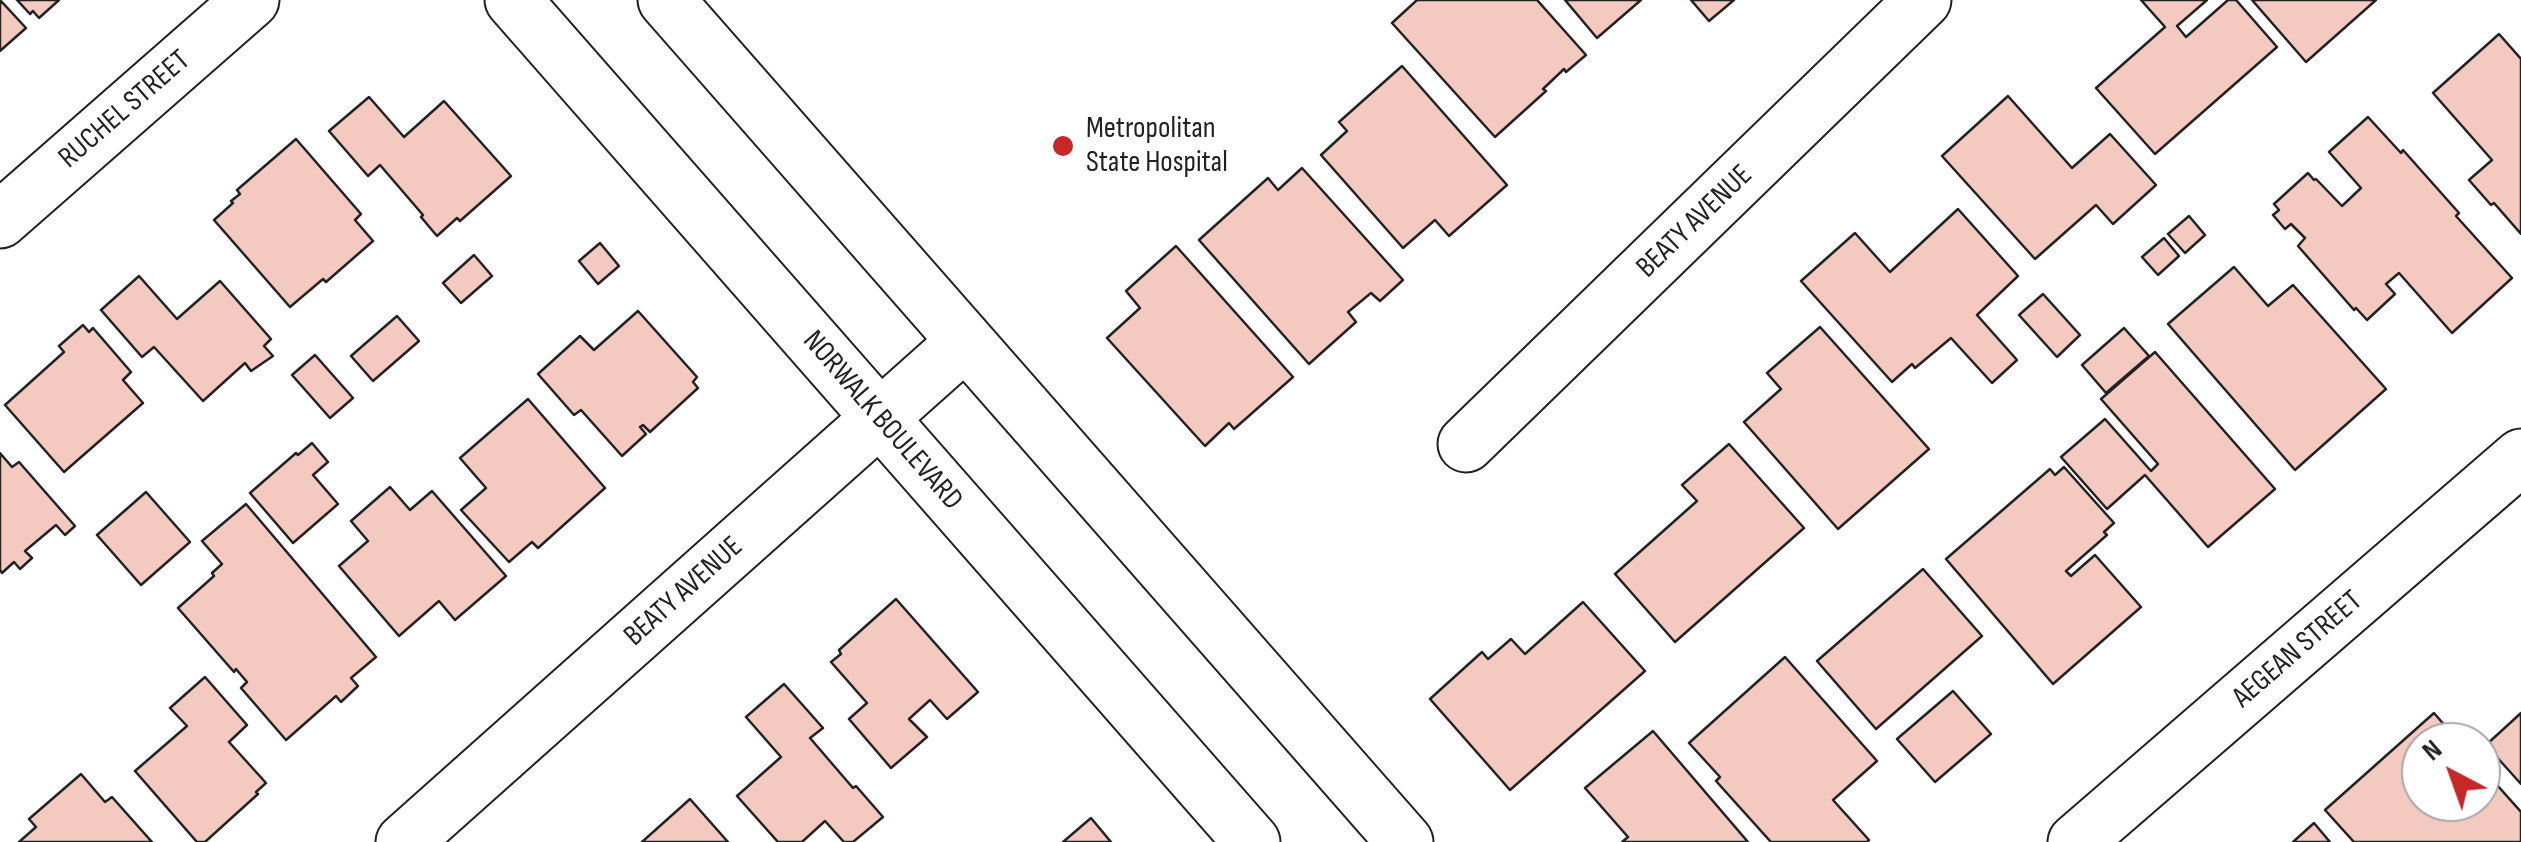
<!DOCTYPE html>
<html>
<head>
<meta charset="utf-8">
<style>
	body { margin:0 }
	#map { position:relative; width:2521px; height:842px; overflow:hidden; background:#fff; font-family:"Sofia Sans Condensed",sans-serif }
	canvas { display:block }
	.north { position:absolute; left:2401px; top:722px; width:100px; height:100px; box-sizing:border-box; background:#fff; border:2px solid #a7a7a7; border-radius:50%; rotate:319deg; font-size:28px; font-weight:700; line-height:40px; text-align:center; color:#222 }
	.north::after { content:''; display:block; margin:auto; width:35px; height:45px; background:#c62828; clip-path:polygon(50% 0,100% 100%,50% 72%,0 100%) }
</style>
</head>
<body>
<div id="map">
<canvas width="2521" height="842"></canvas>
<div class="north">N</div>
</div>
<script>
const ctx = document.querySelector('canvas').getContext('2d');
ctx.lineJoin = 'round';
function fillPath(path, color) {
  ctx.fillStyle = color;
  ctx.fill(path, 'evenodd');
}
function trace(path, color, width, dash) {
  ctx.strokeStyle = color;
  ctx.lineWidth = width;
  ctx.lineCap = dash ? 'butt' : 'round';
  ctx.setLineDash(dash || []);
  ctx.stroke(path);
}
function label(font, color, halo, rows, align = 'center') {
  ctx.font = font + ' "Sofia Sans Condensed",sans-serif';
  ctx.lineWidth = 8;
  ctx.setLineDash([]);
  ctx.textBaseline = 'middle';
  ctx.strokeStyle = halo;
  ctx.fillStyle = color;
  for (const [text, x, y, turn = 0] of rows) {
    ctx.save();
    ctx.translate(x, y);
    ctx.rotate((+turn || 0) * Math.PI / 180);
    ctx.textAlign = isNaN(turn) ? turn : align;
    if (halo) ctx.strokeText(text, 0, 0);
    ctx.fillText(text, 0, 0);
    ctx.restore();
  }
}
const building = new Path2D(`
	M0 0 26 28 0 51Z
	M17 0H59L39 18 33 11 30 14Z
	M1417 0H1537L1586 55 1566 72 1564 69 1543 89 1546 91 1495 137 1392 23Z
	M1565 0H1641L1597 38Z
	M1691 0H1734L1709 21Z
	M2141 0H2207L2177 26 2186 37 2228 0H2236L2277 47 2155 154 2096 88 2165 27Z
	M2252 0H2376L2306 62Z
	M2499 34 2521 59V234L2494 203 2491 205 2469 180 2492 160 2433 93Z
	M1402 66 1507 185 1449 236 1435 220 1403 248 1321 155 1347 131 1339 122Z
	M2008 96 2072 168 2110 134 2156 185 2113 224 2096 205 2035 259 1942 156Z
	M369 97 404 137 444 101 511 176 460 221 457 218 437 236 421 217 423 215 380 165 368 176 329 131Z
	M2368 117 2401 153 2403 150 2459 213 2456 216 2512 278 2452 333 2399 273 2386 284 2395 294 2367 320 2356 308 2354 310 2298 246 2305 238 2291 224 2285 229 2273 215 2279 210 2274 204 2308 173 2314 180 2316 179 2342 206 2361 188 2329 152Z
	M296 139 361 214 355 220 373 241 326 282 323 279 290 307 214 220 233 203 231 201 240 194 237 190Z
	M1302 168 1403 280 1380 301 1371 293 1348 312 1356 322 1309 364 1199 240 1268 178 1278 190Z
	M1958 209 2018 276 1977 315 2017 360 1992 383 1951 338 1915 368 1912 364 1892 382 1801 281 1855 233 1890 272Z
	M2189 216 2205 235 2185 253 2168 234Z
	M2164 238 2179 256 2158 275 2142 257Z
	M600 243 619 266 598 284 579 261Z
	M1176 246 1293 377 1234 429 1229 423 1205 446 1107 338 1140 308 1126 291Z
	M474 255 492 276 461 303 443 283Z
	M2234 267 2268 306 2293 285 2386 389 2295 470 2168 324Z
	M139 276 177 319 220 281 271 339 264 346 273 356 251 371 245 363 203 401 154 347 142 357 101 310Z
	M2043 294 2080 335 2057 357 2019 315Z
	M638 311 697 377 693 382 698 388 650 432 643 425 640 427 646 434 622 456 581 410 574 415 538 374 580 336 594 350Z
	M397 316 419 341 373 381 351 356Z
	M83 325 89 332 93 328 131 372 123 380 143 403 64 472 5 405 64 352 59 346Z
	M1820 327 1929 449 1838 529 1744 422 1781 389 1767 373Z
	M2124 328 2149 356 2106 393 2082 365Z
	M2155 352 2275 489 2208 547 2145 475 2107 509 2061 457 2105 419 2151 471 2158 464 2101 399Z
	M315 355 353 398 330 418 292 375Z
	M528 399 605 488 538 548 532 542 509 562 461 510 486 488 460 458Z
	M312 443 328 462 313 475 338 504 293 543 250 493 296 453 298 455Z
	M1729 444 1804 528 1675 642 1615 574 1697 501 1682 485Z
	M0 453 12 467 19 462 75 526 65 535 56 525 25 551 32 558 20 569 14 562 2 573 0 570Z
	M2064 467 2114 523 2104 532 2107 535 2066 571 2071 576 2095 555 2141 607 2053 684 1946 559 2050 469 2055 475Z
	M390 487 410 510 432 491 506 576 455 620 439 601 399 636 339 566 368 541 351 521Z
	M146 492 190 542 141 585 97 535Z
	M246 504 376 657 351 678 358 686 341 702 336 696 286 740 241 688 247 682 236 669 234 672 178 608 214 576 212 573 222 564 202 541Z
	M1923 569 1982 636 1876 729 1817 661Z
	M896 599 978 692 947 719 930 700 909 719 927 737 891 768 849 719 867 703 831 662 841 654 839 650Z
	M1583 602 1645 671 1510 790 1430 699 1482 652 1488 659 1511 639 1525 654Z
	M1785 657 1877 761 1833 800 1869 840 1867 842H1771L1716 781 1720 777 1689 743Z
	M205 677 247 725 229 742 266 783 256 792 258 794 205 842H197L135 771 187 726 170 708Z
	M784 684 823 728 810 738 853 788 856 786 883 817 853 842H844L825 821 802 842H778L737 796 781 757 746 717Z
	M1953 691 1991 734 1935 782 1897 739Z
	M2434 713 2459 742H2421V802H2481V767L2521 812V842H2354L2325 810Z
	M2521 713V784L2486 745Z
	M1653 731 1748 842H1622L1628 837 1585 788Z
	M81 774 105 802 112 797 152 842H19L36 827 29 819Z
	M690 799 728 842H642Z
	M1091 818 1111 842H1063Z
	M2314 823 2330 842H2293Z`);
fillPath(building, '#f3c9c0');
trace(building, '#222', 2.5);
const minor = new Path2D(`
	M0 220 251 0
	M1466 444 1923 0
	M404 842 965 342
	M2076 842 2521 457`);
const major = new Path2D(`
	M513 0 1252 842
	M666 0 1405 842`);
trace(minor, '#222', 59);
trace(major, '#222', 59);
trace(minor, '#fff', 55);
trace(major, '#fff', 55);
for (const [x, y, r, color] of [
	[1063,146,12,"#c62828"]
]) {
  const dot = new Path2D();
  dot.arc(x, y, r, 0, 2 * Math.PI);
  ctx.fillStyle = color;
  ctx.fill(dot);
  trace(dot, '#fff', 4);
}
label('30px', '#222', '#fff', [
	["RUCHEL STREET",125,110,-41],
	["BEATY AVENUE",1695,222,-44],
	["NORWALK BOULEVARD",882,421,49],
	["BEATY AVENUE",684,592,-42],
	["AEGEAN STREET",2298,650,-41]
]);
label('30px', '#222', '#fff', [
	["Metropolitan",1086,129],
	["State Hospital",1086,163]
], 'left');
</script>
</body>
</html>
